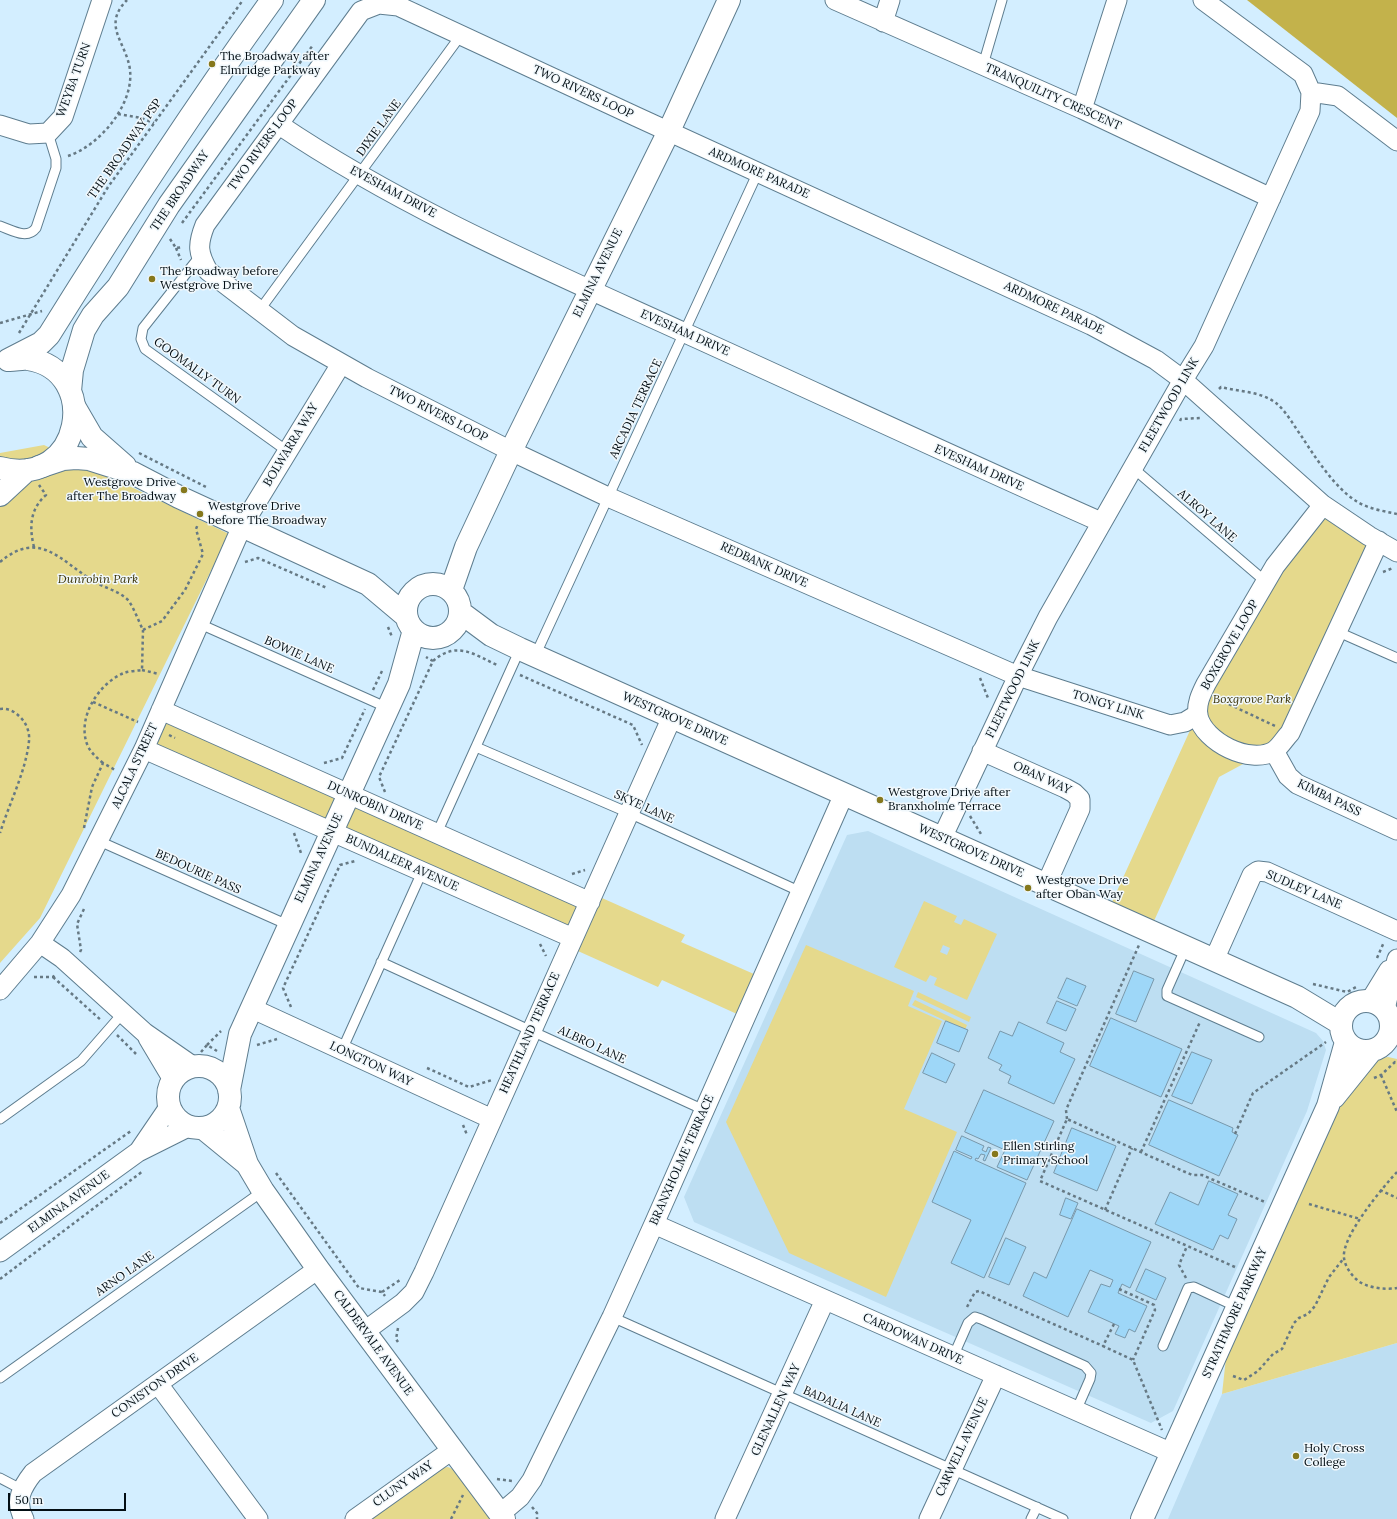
<!DOCTYPE html>
<html>
<head>
<meta charset="utf-8">
<style>
	body { margin:0 }
	#map { position:relative; width:1397px; height:1519px; overflow:hidden; background:#d3eeff; font-family:Lora,serif }
	canvas { display:block }
	.scale { position:absolute; left:8px; top:1493px; width:118px; height:18px; box-sizing:border-box; border:2px solid #030e14; border-top:0; padding-left:5px; font-size:12px; line-height:14px; white-space:nowrap; color:#030e14; -webkit-text-stroke:3px #f1f8fc; paint-order:stroke }
</style>
</head>
<body>
<div id="map">
<canvas width="1397" height="1519"></canvas>
<div class="scale">50 m</div>
</div>
<script>
const ctx = document.querySelector('canvas').getContext('2d');
ctx.lineJoin = 'round';
function fillPath(path, color) {
  ctx.fillStyle = color;
  ctx.fill(path, 'evenodd');
}
function trace(path, color, width, dash) {
  ctx.strokeStyle = color;
  ctx.lineWidth = width;
  ctx.lineCap = dash ? 'butt' : 'round';
  ctx.setLineDash(dash || []);
  ctx.stroke(path);
}
function label(font, color, halo, rows, align = 'center') {
  ctx.font = font + ' Lora,serif';
  ctx.lineWidth = 3;
  ctx.setLineDash([]);
  ctx.textBaseline = 'middle';
  ctx.strokeStyle = halo;
  ctx.fillStyle = color;
  for (const [text, x, y, turn = 0] of rows) {
    ctx.save();
    ctx.translate(x, y);
    ctx.rotate((+turn || 0) * Math.PI / 180);
    ctx.textAlign = isNaN(turn) ? turn : align;
    if (halo) ctx.strokeText(text, 0, 0);
    ctx.fillText(text, 0, 0);
    ctx.restore();
  }
}
fillPath(new Path2D(`
	M868 831 1316 1033 1323 1041 1326 1050 1307 1111 1173 1411 1151 1423 694 1222 684 1197 847 835Z
	M1397 1343V1519H1168L1222 1394Z`), '#bddef2');
fillPath(new Path2D(`
	M44 445 229 534 40 918 0 963V453Z
	M1323 505 1379 541 1290 733 1258 756 1219 777 1149 932 1107 913 1197 715 1198 702Z
	M161 710 593 894 685 935 681 942 763 978 748 1019 662 980 658 987 569 947 573 939 144 749Z
	M924 901 957 916 954 922 961 925 964 919 997 934 967 1000 934 985 937 978 930 975 926 982 894 967ZM943 945 950 948 947 955 940 952Z
	M806 945 914 991 908 1006 942 1021 904 1109 957 1132 886 1297 789 1253 726 1122Z
	M918 992 971 1017 969 1022 916 997Z
	M915 1000 967 1025 965 1030 912 1005Z
	M1388 1057 1397 1059V1343L1222 1394 1226 1358 1348 1088 1371 1061Z
	M448 1467 459 1472 496 1519H368L387 1501 393 1504 419 1486 418 1481 435 1469Z`), '#e5d98c');
fillPath(new Path2D(`
	M1247 0H1397V118Z`), '#c3b24b');
const building = new Path2D(`
	M1134 971 1154 979 1136 1022 1116 1014Z
	M1067 978 1086 986 1077 1006 1058 998Z
	M1057 1001 1076 1009 1066 1031 1047 1023Z
	M1111 1018 1182 1049 1161 1097 1090 1066Z
	M946 1021 968 1030 959 1052 937 1043Z
	M1019 1022 1064 1043 1060 1052 1075 1059 1054 1104 1008 1083 1011 1076 999 1070 1002 1065 988 1058 1000 1031 1012 1036Z
	M1192 1052 1212 1060 1192 1104 1172 1096Z
	M932 1053 955 1064 946 1083 923 1073Z
	M984 1090 1054 1121 1027 1180 997 1167 1005 1150 965 1132Z
	M1169 1100 1233 1128 1232 1132 1238 1135 1219 1176 1149 1145Z
	M1072 1128 1116 1146 1097 1191 1054 1173Z
	M962 1136 984 1146 982 1150 986 1152 988 1147 991 1148 985 1161 983 1160 985 1155 981 1154 978 1159 976 1158 975 1160 1026 1183 984 1278 951 1263 971 1220 932 1202 954 1151 971 1159 972 1157 956 1150Z
	M1209 1181 1238 1194 1228 1215 1237 1219 1228 1239 1220 1235 1213 1250 1155 1224 1170 1192 1198 1205Z
	M1066 1198 1078 1203 1071 1219 1060 1215Z
	M1077 1209 1151 1242 1130 1288 1122 1284 1118 1293 1147 1306 1135 1332 1129 1329 1125 1338 1115 1334 1119 1326 1088 1312 1101 1284 1110 1287 1113 1280 1090 1270 1068 1317 1023 1296 1034 1272 1046 1278Z
	M1006 1238 1026 1247 1009 1285 989 1277Z
	M1146 1269 1166 1278 1156 1300 1136 1291Z`);
fillPath(building, '#9ed7f8');
trace(building, '#7898ab', 1);
const service = new Path2D(`
	M983 65 1002 0
	M0 226C12 230 27 240 36 228L56 168V159L48 133
	M200 256 143 328 141 339 145 349 287 451
	M259 311 461 35
	M1133 468 1266 582
	M200 624 388 708
	M1336 631 1397 658
	M535 656 758 172
	M476 747 629 813 801 892
	M437 833 520 649
	M99 841 288 925
	M1186 947 1167 990V996L1259 1037
	M381 962 704 1110
	M342 1050 422 872
	M0 1119 81 1061 122 1014
	M612 1317 1063 1519
	M1163 1346 1188 1288 1194 1287 1237 1307
	M953 1357 968 1323 975 1317 981 1319 1085 1366 1091 1373 1090 1379 1076 1411
	M0 1378 263 1191
	M0 1478 21 1489
	M1031 1519 1037 1507`);
const minor = new Path2D(`
	M835 0 1082 109 1271 198
	M883 22 890 0
	M1311 92 1338 96 1397 141
	M1082 109 1117 0
	M278 124C404 209 545 269 683 332 822 395 961 460 1101 522
	M0 125 29 134 48 133 63 117 102 0
	M1323 505 1275 566 1206 684C1201 694 1196 704 1198 716 1204 742 1250 765 1274 751 1280 747 1285 738 1290 733L1379 541
	M161 710 590 902
	M1198 714 1185 722 1170 725 1018 676 608 497 511 451 367 378 293 336 208 271C198 253 197 245 205 225L361 11 379 4 398 6 637 117 1091 325 1156 360 1183 380 1323 505 1369 536 1397 552
	M144 749 573 938
	M982 751 1065 788 1074 793 1080 799V809L1046 885
	M1274 751 1288 776 1297 784 1397 830
	M942 838 1018 676 1048 617 1183 380 1204 346 1310 111 1311 92 1303 74 1203 0
	M40 943 62 958 145 1033 194 1067
	M1214 960 1252 875 1258 871 1267 872 1397 931
	M0 990 40 943 71 895 144 749 242 526 341 364
	M1370 1001 1389 970
	M251 1008 492 1119
	M1385 1009 1397 959
	M148 1038 173 1080
	M139 1151 169 1107
	M654 1224 1172 1453
	M0 1252 138 1152 188 1127
	M365 1331 403 1303 414 1292 424 1272 672 717
	M158 1384 258 1519
	M500 1514 520 1497 532 1480 612 1317 654 1224 844 794
	M24 1519C14 1501 22 1487 33 1473L318 1269
	M355 1519 452 1450
	M725 1519 825 1300
	M929 1519 996 1375`);
const tertiary = new Path2D(`
	M74 406 92 437 125 466
	M39 467 63 459 76 458 89 459 133 473 179 497 368 584 406 616
	M406 611a27 27 0 1 1 54 0a27 27 0 1 1-54 0Z
	M451 590 466 547 511 451 669 131 729 0
	M460 612 491 635 520 649 1297 997 1340 1023
	M1341 1026a25 25 0 1 1 50 0a25 25 0 1 1-50 0Z
	M168 1097a31 31 0 1 1 62 0a31 31 0 1 1-62 0Z
	M229 1090 240 1034 399 684 414 630
	M1334 1097 1371 1051
	M228 1108 247 1164 263 1191 318 1269 504 1519
	M203 1128 247 1164
	M1142 1519 1328 1106 1346 1042`);
const secondary = new Path2D(`
	M8 360 41 343 49 335C120 221 193 109 272 0
	M70 391 72 370 84 330 93 315 118 287 169 205 314 0
	M0 468C83 490 102 370 28 359 23 358 16 360 10 360
	M0 495 27 470`);
trace(service, '#5e7d8f', 11);
trace(minor, '#5e7d8f', 21);
trace(tertiary, '#5e7d8f', 24);
trace(secondary, '#5e7d8f', 24);
trace(new Path2D(`
	M118 114 141 118 154 123
	M68 156C99 146 134 105 130 70 127 43 101 26 127 0
	M182 223 313 45
	M170 239 176 248 183 247
	M176 248 181 260
	M0 323 42 311
	M19 333 108 187 243 0
	M1219 389 1221 387C1239 392 1260 391 1276 403 1286 411 1294 426 1302 437 1315 457 1335 488 1356 501 1368 509 1384 511 1397 514
	M1180 421 1181 419 1200 418
	M139 453 206 487
	M34 547C29 527 30 509 46 495L39 485
	M0 562C39 529 60 560 93 581 104 588 118 590 128 600 133 606 139 622 143 630L162 621 185 590 203 554 196 529 198 524
	M245 562 258 558 327 588
	M1383 572 1393 568
	M388 627 392 637
	M433 661C457 640 475 655 499 666
	M142 670 159 674
	M520 675 633 725 642 745
	M980 678 988 698
	M373 690 382 671
	M1218 699 1275 726
	M93 702 138 722
	M0 709C7 708 14 711 19 716 26 722 30 732 29 741 26 771 9 804 0 833
	M169 735 175 738
	M103 763C96 757 90 752 87 744 77 717 99 683 124 673 129 671 136 671 142 670L143 630
	M324 763 342 758 365 709
	M385 792 379 777 433 661 426 657
	M919 807 939 803
	M970 816 981 834
	M84 828 92 787 103 763 115 770
	M294 833 301 853
	M572 874 585 870
	M540 944 546 956
	M80 952 81 950 77 924 84 909
	M1377 958 1384 942
	M34 977H53L56 974
	M53 977 102 1021
	M1313 984 1347 992 1358 986
	M291 1007 283 988 340 865 355 861
	M117 1035 136 1054
	M207 1045 221 1031
	M257 1045 277 1039
	M201 1052 207 1045 217 1051
	M427 1068 469 1087 492 1080
	M1381 1075 1397 1112
	M1374 1078 1381 1075 1395 1062 1397 1063
	M1067 1119 1066 1110 1139 945
	M463 1125 467 1135
	M1235 1134 1253 1093 1326 1042
	M1141 1152 1200 1022
	M1397 1172C1383 1187 1341 1237 1344 1258 1345 1266 1350 1273 1356 1279 1365 1288 1385 1290 1397 1288
	M276 1173 359 1288 382 1292 385 1296
	M1380 1190 1397 1198
	M1309 1204 1360 1219
	M1105 1210 1132 1148
	M0 1223 131 1131
	M1235 1267 1040 1181 1067 1119 1192 1175H1202L1265 1202
	M1186 1278 1179 1265 1187 1246
	M0 1279 143 1171
	M1119 1289 1154 1305 1155 1310 1133 1360
	M382 1292 400 1280
	M967 1307 975 1292 979 1291 1103 1346
	M1114 1324 1103 1346 1133 1360 1162 1430
	M398 1328 396 1339 398 1342
	M1233 1376 1244 1380 1258 1371 1273 1354 1282 1349 1294 1323 1299 1318 1308 1314 1315 1306 1329 1277 1344 1258
	M497 1479 512 1481
	M532 1507 537 1513V1519
	M451 1519 463 1495`), '#667984', 2.5, [3, 3]);
trace(service, '#fff', 9);
trace(minor, '#fff', 19);
trace(tertiary, '#fff', 22);
trace(secondary, '#fff', 22);
for (const [x, y, r, color] of [
	[212,64,4,"#86781c"],
	[152,279,4,"#86781c"],
	[184,490,4,"#86781c"],
	[200,514,4,"#86781c"],
	[880,800,4,"#86781c"],
	[1028,888,4,"#86781c"],
	[995,1154,4,"#86781c"],
	[1296,1456,4,"#86781c"]
]) {
  const dot = new Path2D();
  dot.arc(x, y, r, 0, 2 * Math.PI);
  ctx.fillStyle = color;
  ctx.fill(dot);
  trace(dot, '#f1f8fc', 1.5);
}
label('12px', '#030e14', '#f1f8fc', [
	["The Broadway after",220,57],
	["Elmridge Parkway",220,71],
	["The Broadway before",160,272],
	["Westgrove Drive",160,286],
	["Westgrove Drive",176,483,"right"],
	["after The Broadway",176,497,"right"],
	["Westgrove Drive",208,507],
	["before The Broadway",208,521],
	["Westgrove Drive after",888,793],
	["Branxholme Terrace",888,807],
	["Westgrove Drive",1036,881],
	["after Oban Way",1036,895],
	["Ellen Stirling",1003,1147],
	["Primary School",1003,1161],
	["Holy Cross",1304,1449],
	["College",1304,1463]
], 'left');
label('12px', '#030e14', '#f1f8fc', [
	["WEYBA TURN",74,80,-70],
	["TWO RIVERS LOOP",583,92,25],
	["TRANQUILITY CRESCENT",1053,97,24],
	["DIXIE LANE",379,128,-54],
	["TWO RIVERS LOOP",263,145,-54],
	["THE BROADWAY PSP",125,149,-55],
	["ARDMORE PARADE",759,173,24],
	["THE BROADWAY",180,191,-56],
	["EVESHAM DRIVE",393,192,28],
	["ELMINA AVENUE",598,273,-64],
	["ARDMORE PARADE",1054,308,25],
	["EVESHAM DRIVE",685,333,24],
	["GOOMALLY TURN",197,371,36],
	["FLEETWOOD LINK",1169,405,-60],
	["ARCADIA TERRACE",636,409,-65],
	["TWO RIVERS LOOP",438,414,27],
	["BOLWARRA WAY",291,445,-59],
	["EVESHAM DRIVE",979,468,24],
	["ALROY LANE",1207,516,41],
	["REDBANK DRIVE",764,565,24],
	["BOXGROVE LOOP",1230,645,-60],
	["BOWIE LANE",299,655,24],
	["FLEETWOOD LINK",1013,689,-64],
	["TONGY LINK",1108,705,17],
	["WESTGROVE DRIVE",675,719,24],
	["ALCALA STREET",135,766,-65],
	["OBAN WAY",1042,778,25],
	["KIMBA PASS",1329,798,26],
	["DUNROBIN DRIVE",375,806,24],
	["SKYE LANE",644,807,24],
	["WESTGROVE DRIVE",971,851,24],
	["ELMINA AVENUE",319,858,-65],
	["BUNDALEER AVENUE",402,863,24],
	["BEDOURIE PASS",198,872,24],
	["SUDLEY LANE",1304,890,23],
	["HEATHLAND TERRACE",530,1033,-66],
	["ALBRO LANE",592,1045,25],
	["LONGTON WAY",371,1064,25],
	["BRANXHOLME TERRACE",682,1160,-66],
	["ELMINA AVENUE",69,1202,-36],
	["ARNO LANE",125,1274,-35],
	["STRATHMORE PARKWAY",1235,1313,-66],
	["CARDOWAN DRIVE",913,1339,24],
	["CALDERVALE AVENUE",373,1343,54],
	["CONISTON DRIVE",155,1386,-35],
	["BADALIA LANE",842,1407,24],
	["GLENALLEN WAY",776,1410,-65],
	["CARWELL AVENUE",962,1447,-65],
	["CLUNY WAY",403,1484,-35]
]);
label('italic 12px', '#3d3609', '#f1f8fc', [
	["Dunrobin Park",98,580],
	["Boxgrove Park",1252,700]
]);
</script>
</body>
</html>
